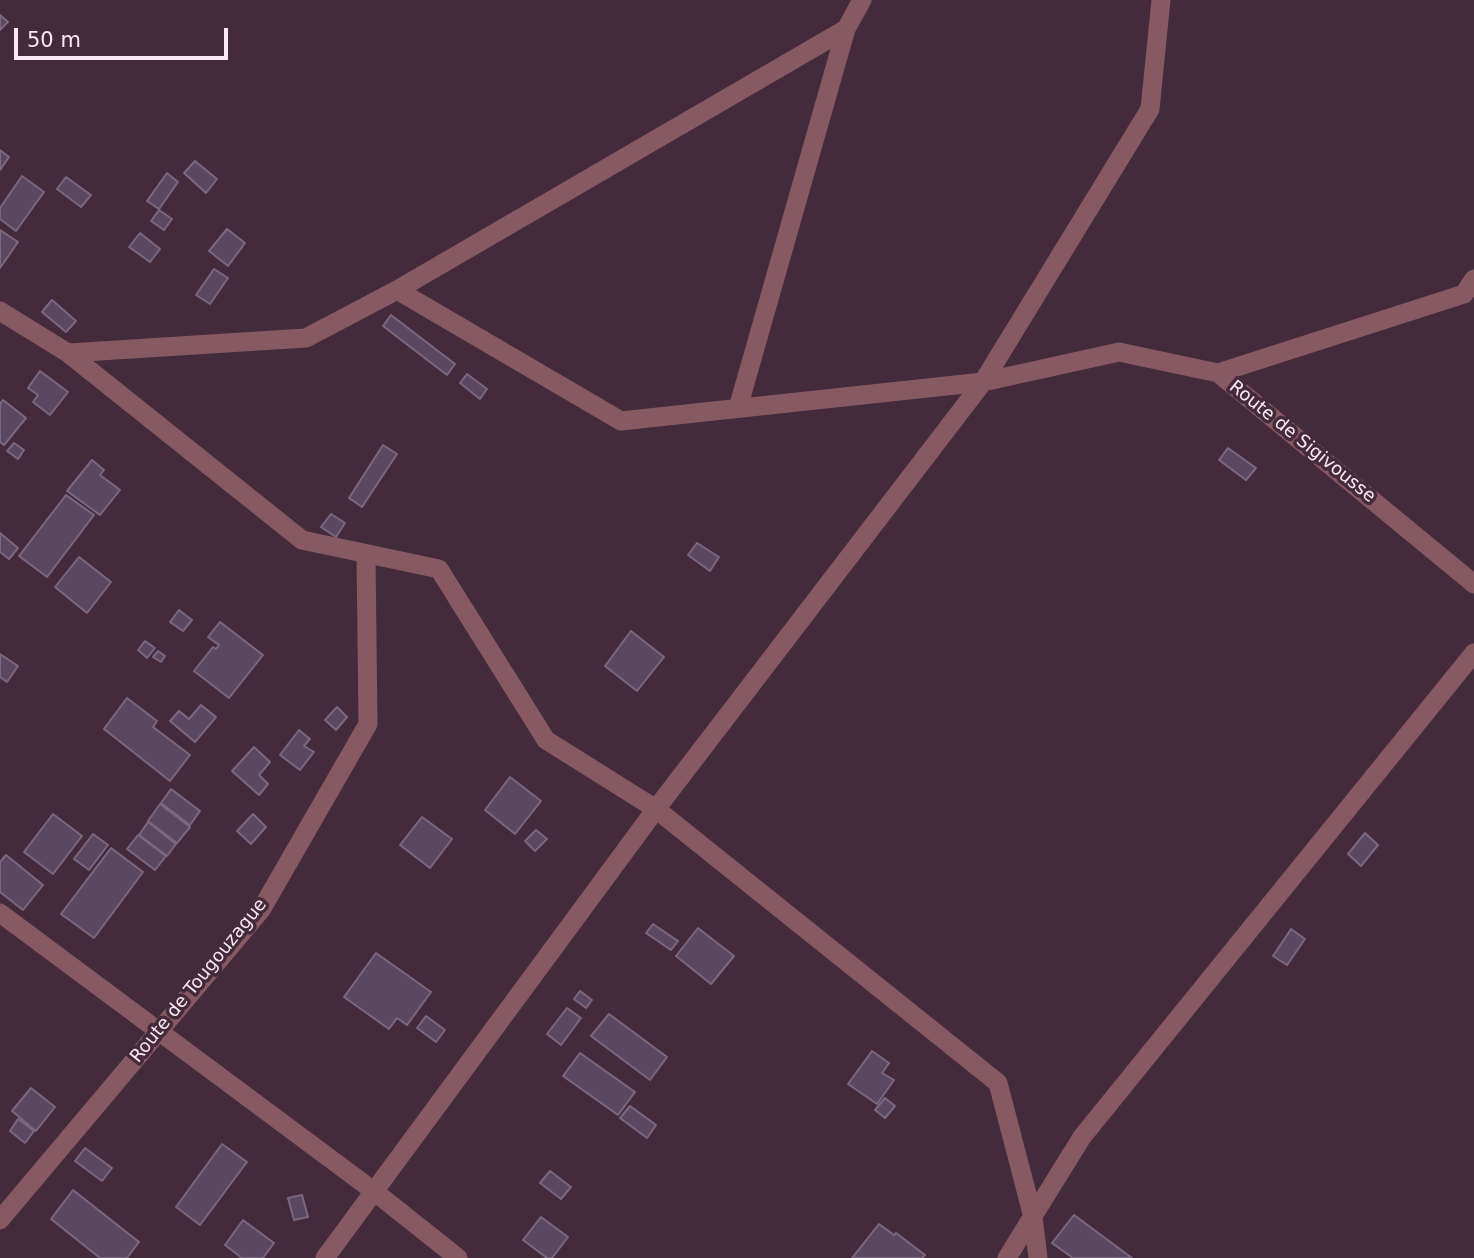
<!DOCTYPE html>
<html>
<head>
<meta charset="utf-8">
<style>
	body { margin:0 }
	#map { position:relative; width:1474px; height:1258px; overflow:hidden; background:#442b3b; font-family:"DejaVu Sans",sans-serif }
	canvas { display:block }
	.scale { position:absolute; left:14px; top:28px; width:214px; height:32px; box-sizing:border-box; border:4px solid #fae9f3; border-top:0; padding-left:9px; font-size:21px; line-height:24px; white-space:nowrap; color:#fae9f3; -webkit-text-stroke:5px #442b3b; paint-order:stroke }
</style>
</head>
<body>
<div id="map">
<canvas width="1474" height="1258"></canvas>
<div class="scale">50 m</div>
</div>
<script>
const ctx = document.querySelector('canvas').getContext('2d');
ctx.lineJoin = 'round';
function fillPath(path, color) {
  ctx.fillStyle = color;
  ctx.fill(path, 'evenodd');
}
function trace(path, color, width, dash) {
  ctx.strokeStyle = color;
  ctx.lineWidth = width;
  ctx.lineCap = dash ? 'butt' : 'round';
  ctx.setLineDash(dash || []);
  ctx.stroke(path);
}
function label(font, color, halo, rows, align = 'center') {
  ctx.font = font + ' "DejaVu Sans",sans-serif';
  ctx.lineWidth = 7;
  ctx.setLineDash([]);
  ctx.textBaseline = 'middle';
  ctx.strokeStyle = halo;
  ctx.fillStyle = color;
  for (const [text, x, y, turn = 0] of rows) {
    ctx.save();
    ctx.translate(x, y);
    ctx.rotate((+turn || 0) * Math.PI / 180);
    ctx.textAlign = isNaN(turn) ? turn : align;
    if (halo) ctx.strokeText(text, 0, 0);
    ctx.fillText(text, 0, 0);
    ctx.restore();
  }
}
const building = new Path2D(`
	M0 15 8 22 0 30Z
	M0 150 9 157 0 170Z
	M195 161 217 179 206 193 184 173Z
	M167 173 178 182 159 209 147 201Z
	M22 176 44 192 16 231 0 219V208Z
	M66 177 91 195 81 207 57 189Z
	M159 210 172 219 164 230 151 221Z
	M227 229 245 243 228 266 209 251Z
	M0 230 18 242 0 268Z
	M140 233 160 249 150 262 129 247Z
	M214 269 228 278 210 304 196 295Z
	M52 300 76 321 66 332 42 312Z
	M391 315 455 364 447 375 383 326Z
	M40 371 68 392 50 415 33 402 38 395 28 388Z
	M467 374 487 389 480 399 460 383Z
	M3 400 26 418 4 445 0 442V404Z
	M14 443 24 450 18 459 7 451Z
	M383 445 397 454 362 507 349 498Z
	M1228 448 1256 468 1246 480 1219 460Z
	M92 460 104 470 100 475 120 490 100 515 67 491Z
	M66 495 94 515 47 577 19 556Z
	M331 514 345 523 336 537 321 527Z
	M0 533 18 548 9 559 0 552Z
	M697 543 719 557 710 571 688 555Z
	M79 557 111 582 87 613 55 587Z
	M179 610 192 620 183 631 170 622Z
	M220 622 263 655 229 698 194 671 213 647 216 649 219 645 208 637Z
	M631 631 664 657 637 691 605 666Z
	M145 641 155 648 147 658 138 650Z
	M158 651 165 656 161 662 153 657Z
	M0 654 18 666 7 682 0 677Z
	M127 698 157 721 153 727 190 755 170 781 104 729Z
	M201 705 216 717 195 742 170 721 179 711 189 719Z
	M337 707 347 717 336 730 325 720Z
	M299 730 310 739 304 746 314 752 300 770 280 755Z
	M254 747 270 762 259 775 268 784 259 795 232 771Z
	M510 777 541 801 515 834 485 810Z
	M171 789 200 811 190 825 161 803Z
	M160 804 190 827 177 843 148 821Z
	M53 814 82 836 53 874 24 852Z
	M253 814 266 827 251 844 237 831Z
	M422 817 452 839 430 868 400 845Z
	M148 822 176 844 167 856 139 835Z
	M536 830 547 839 535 851 525 841Z
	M1365 833 1378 845 1361 866 1348 854Z
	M93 834 108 845 89 870 74 859Z
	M138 835 166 856 155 870 127 849Z
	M111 848 143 872 94 938 61 914Z
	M6 855 43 885 23 910 0 892V862Z
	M653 924 678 941 671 950 646 933Z
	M698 928 734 956 711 984 676 956Z
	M1291 929 1305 939 1287 965 1273 956Z
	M376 953 431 992 407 1025 397 1018 389 1029 344 997Z
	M580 991 592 1000 586 1008 574 999Z
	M567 1008 581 1018 561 1045 547 1034Z
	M609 1014 667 1057 650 1080 591 1036Z
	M426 1016 445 1030 436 1042 417 1028Z
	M872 1051 889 1063 882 1073 894 1080 877 1104 848 1084Z
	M580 1053 635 1092 618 1115 563 1076Z
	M31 1088 55 1107 36 1131 12 1111Z
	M885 1098 895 1106 885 1118 875 1110Z
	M630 1106 656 1125 647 1138 620 1118Z
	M18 1119 34 1131 25 1143 10 1131Z
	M222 1144 247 1162 200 1225 176 1207Z
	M85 1148 112 1168 102 1181 75 1161Z
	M550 1171 571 1187 561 1199 540 1183Z
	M73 1190 139 1242 127 1258H100L51 1219Z
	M302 1195 308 1217 294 1220 288 1198Z
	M1074 1215 1132 1258H1073L1052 1243Z
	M541 1217 568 1237 552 1258H547L523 1240Z
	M243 1220 274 1243 263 1258H242L225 1245Z
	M879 1224 894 1235 896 1233 925 1255 922 1258H852Z`);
fillPath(building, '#594860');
trace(building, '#7a6881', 2);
trace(new Path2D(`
	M397 290 846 29 862 0
	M0 311 68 353 306 338 397 290 621 421 983 382 1119 352 1218 373 1474 584
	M68 353 302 540 439 569 546 740 656 809 998 1083 1033 1217 1038 1258
	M1218 373 1464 294 1474 279
	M738 408 846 29
	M0 913 375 1192 458 1258
	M0 1220 261 910 368 724 366 554
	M325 1258 656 809 983 382 1150 109 1161 0
	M1007 1258 1082 1137 1474 653`), '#875963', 19);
label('18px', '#fae9f3', '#442b3b', [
	["Route de Sigivousse",1302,442,39],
	["Route de Tougouzague",199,981,-51]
]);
</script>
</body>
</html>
